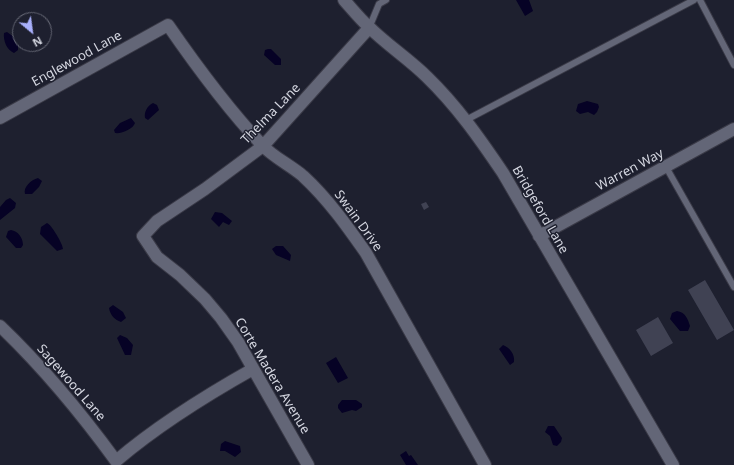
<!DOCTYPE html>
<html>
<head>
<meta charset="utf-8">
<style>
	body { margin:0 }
	#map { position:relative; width:734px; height:465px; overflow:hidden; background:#1e202f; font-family:"Noto Sans",sans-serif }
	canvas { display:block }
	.north { position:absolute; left:12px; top:12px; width:40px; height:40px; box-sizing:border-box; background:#1e202f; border:1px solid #676976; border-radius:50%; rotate:151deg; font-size:11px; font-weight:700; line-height:16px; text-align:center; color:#d5d7e1 }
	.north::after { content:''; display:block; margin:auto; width:14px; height:18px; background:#a9b0fc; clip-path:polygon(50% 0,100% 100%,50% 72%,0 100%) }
</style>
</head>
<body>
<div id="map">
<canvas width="734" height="465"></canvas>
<div class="north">N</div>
</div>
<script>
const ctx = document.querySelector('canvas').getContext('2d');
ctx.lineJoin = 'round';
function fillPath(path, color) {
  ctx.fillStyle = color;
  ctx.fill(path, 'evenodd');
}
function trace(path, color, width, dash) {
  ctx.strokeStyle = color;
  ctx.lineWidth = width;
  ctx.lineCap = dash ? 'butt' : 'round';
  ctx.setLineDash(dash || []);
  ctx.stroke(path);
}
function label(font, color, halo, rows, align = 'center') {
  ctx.font = font + ' "Noto Sans",sans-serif';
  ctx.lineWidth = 3;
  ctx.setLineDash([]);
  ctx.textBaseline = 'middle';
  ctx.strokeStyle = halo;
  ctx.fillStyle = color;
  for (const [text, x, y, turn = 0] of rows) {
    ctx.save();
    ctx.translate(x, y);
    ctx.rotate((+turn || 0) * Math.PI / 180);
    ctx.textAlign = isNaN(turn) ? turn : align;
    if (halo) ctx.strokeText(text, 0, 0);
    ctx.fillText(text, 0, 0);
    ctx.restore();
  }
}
fillPath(new Path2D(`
	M516 0H529L533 11 525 16Z
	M7 32 18 40V50L14 53C7 50 3 41 4 33Z
	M268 49H271L281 59V65H275L264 55 265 50Z
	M587 101 598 104 599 107 597 112 594 115 588 112 580 114 576 111 578 104Z
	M153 103 157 105 159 110 148 120 145 118C144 112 147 106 153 103Z
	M131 118 135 123C133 129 122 134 115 133L114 130 120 123Z
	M38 178 42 181 39 187 32 194H25C23 187 31 180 38 178Z
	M10 198 16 203 15 208 0 220V207L6 200Z
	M215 212 222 213 232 221 229 225 223 222 219 227 211 219Z
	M47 223C51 224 63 244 63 249L57 251 40 234 41 227Z
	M11 230C18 231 23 238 23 245L21 248H16L6 237 8 231Z
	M276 246H283L291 255 290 261 276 255 272 249Z
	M113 305 123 312 126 318 121 322C115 320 110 315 109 308Z
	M677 311C685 312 688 319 690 326L688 331H680L670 319 672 313Z
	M120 335 127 338 133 345 131 355H125L117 338Z
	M503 345C510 348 515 354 514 362L510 365 499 349Z
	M336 357 348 378 338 383 326 363Z
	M342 400H356L362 404V407L356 411 352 410 342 413 338 408V405Z
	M548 426H554L562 438 561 442 557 446 553 445 550 436 545 432Z
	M225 441 240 446 241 452 235 457 225 451H220L221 444Z
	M406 451 409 456 411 455 418 465H406L400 455Z`), '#060225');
fillPath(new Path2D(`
	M426 202 429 207 424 210 421 204Z
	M705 280 734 330 717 340 688 290Z
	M658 317 673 343 651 356 636 330Z`), '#404253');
const lane = new Path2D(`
	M700 0 734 65
	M369 28 379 4 386 0
	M466 120 694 0
	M666 167 734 287`);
const street = new Path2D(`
	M344 0C352 9 360 19 369 27 387 45 409 59 427 77 457 106 480 139 503 173L673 465
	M0 118 168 25C197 67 227 108 262 145 273 157 290 165 303 176 328 199 347 226 366 253L485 465
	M539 236 734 129
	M0 326C43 367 81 413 116 461 158 425 205 396 253 369
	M308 465 238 342 221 318 205 299 180 275 157 257 143 236 157 221 205 189 263 146 369 28`);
trace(lane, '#3a3a47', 8);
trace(street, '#3a3a47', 14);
trace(lane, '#636677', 6);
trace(street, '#636677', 12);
label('13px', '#d5d7e1', '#1e202f', [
	["Englewood Lane",77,59,-29],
	["Thelma Lane",271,114,-46],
	["Warren Way",630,170,-28],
	["Bridgeford Lane",540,210,60],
	["Swain Drive",358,221,54],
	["Corte Madera Avenue",272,376,59],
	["Sagewood Lane",71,383,49]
]);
</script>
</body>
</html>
